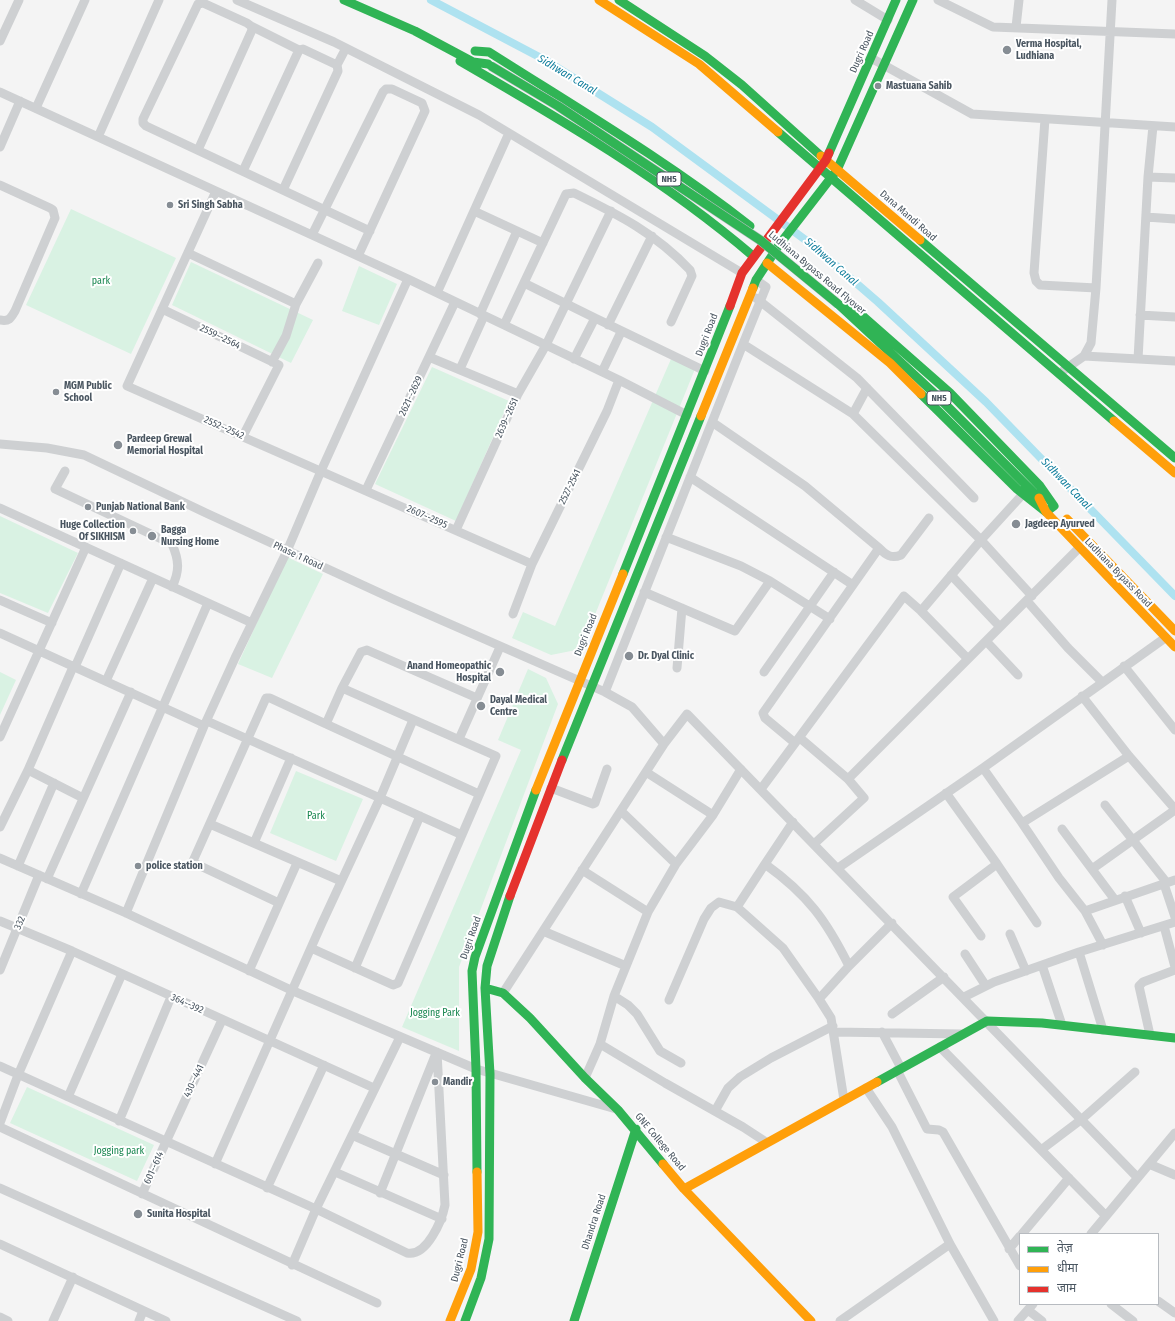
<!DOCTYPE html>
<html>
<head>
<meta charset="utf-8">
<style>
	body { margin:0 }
	#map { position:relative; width:1175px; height:1321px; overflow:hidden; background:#f4f4f4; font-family:"Fira Sans Condensed","Noto Sans Devanagari",sans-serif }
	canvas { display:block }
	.legend { position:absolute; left:1019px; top:1233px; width:140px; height:72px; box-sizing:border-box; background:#fff; border:1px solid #b7bbc0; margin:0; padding:5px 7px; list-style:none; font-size:12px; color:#4a5661 }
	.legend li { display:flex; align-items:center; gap:8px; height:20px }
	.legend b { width:20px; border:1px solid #b7bbc0 }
</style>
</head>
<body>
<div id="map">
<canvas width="1175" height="1321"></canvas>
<ul class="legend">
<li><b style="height:5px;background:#30b455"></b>तेज़</li>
<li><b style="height:5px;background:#ff9f0a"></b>धीमा</li>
<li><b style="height:5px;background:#e5322d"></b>जाम</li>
</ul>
</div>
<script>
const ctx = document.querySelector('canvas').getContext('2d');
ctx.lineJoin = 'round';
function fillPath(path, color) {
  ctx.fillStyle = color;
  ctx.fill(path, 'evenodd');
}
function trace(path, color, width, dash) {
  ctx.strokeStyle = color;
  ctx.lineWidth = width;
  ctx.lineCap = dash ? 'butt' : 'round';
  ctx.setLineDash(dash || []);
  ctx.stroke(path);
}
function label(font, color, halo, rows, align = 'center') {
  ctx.font = font + ' "Fira Sans Condensed",sans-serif';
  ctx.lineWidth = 4;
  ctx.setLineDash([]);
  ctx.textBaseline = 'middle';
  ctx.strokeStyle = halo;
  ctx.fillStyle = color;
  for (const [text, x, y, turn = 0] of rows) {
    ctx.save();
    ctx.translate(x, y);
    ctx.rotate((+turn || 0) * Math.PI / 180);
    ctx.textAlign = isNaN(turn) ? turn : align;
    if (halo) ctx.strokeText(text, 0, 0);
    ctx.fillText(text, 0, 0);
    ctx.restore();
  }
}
fillPath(new Path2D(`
	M71 209 176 258 131 354 26 305Z
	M191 262 313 320 291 363 172 305Z
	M359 266 397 284 379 325 342 311Z
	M671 359 695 369 581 649 551 655 512 638 523 612 555 626Z
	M432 367 509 401 456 521 375 484Z
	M0 516 78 553 48 613 0 593Z
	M287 557 323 574 272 678 238 664Z
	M528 669 546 678 558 704 459 967V1051L402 1027 521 750 498 740Z
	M0 672 16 680 0 715Z
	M296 771 363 799 336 861 270 833Z
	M27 1087 154 1145 137 1181 10 1123Z`), '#d9f2e3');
trace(new Path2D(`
	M431 0 545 60 652 127 811 244 878 302 986 402 1175 596`), '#aee2f0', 8);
trace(new Path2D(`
	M237 0 334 42 479 115 742 273
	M855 0 888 20
	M938 0 993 27 1175 34
	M251 26 299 50
	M1016 27 1019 0
	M0 41 19 0
	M871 58 972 114 1175 127
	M337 65 346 48
	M0 92 408 279 321 471 287 551 235 658 204 726 126 913
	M36 108 85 0
	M1045 119 1034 273 1036 281 1040 285 1096 288
	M1153 126 1148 177 1175 178
	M98 137 159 0
	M0 147 20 101
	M198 150 252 30 251 26 247 23 203 3 198 4 143 119V123L146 126 370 231
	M243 171 299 50 303 49 337 65 338 71 283 190
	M0 185 50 208 53 210 55 218 15 311C11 318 9 322 0 320
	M216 191 127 386 532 564
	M474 211 543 243
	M1146 217 1175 219
	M312 235 383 92 386 89H392L422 103 425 111 358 256
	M188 253 296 304
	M408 279 619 380
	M756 280 766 287 743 344 853 414 981 540 1032 596
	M524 283 595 318
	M437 293 509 133
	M756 298 857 378 974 498
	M162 309 279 365 243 436
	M480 314 517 231
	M1140 315 1175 317
	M504 325 566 194 574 193C619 215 655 233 690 270L692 276 671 322
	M608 325 652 236
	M1084 356 1175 361
	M429 357 518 394 456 530
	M574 359 595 318 705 371
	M1138 359 1148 177
	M272 362 286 336 296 304 318 263
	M460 369 484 316
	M1064 370 1084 356 1091 343 1096 288 1112 0
	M602 372 621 332
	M518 394 546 345 611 211
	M853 414 867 388
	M712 422 805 486 879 548
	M0 444 47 448 84 455 206 513 393 599 605 692 743 344
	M65 471 55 489 172 544C179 560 180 571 172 587
	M690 477 853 585
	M366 490 455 302
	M0 508 252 623
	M666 537 741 566 770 581
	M951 575 1000 627
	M644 592 735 631 770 581 830 619
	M0 600 52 623
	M1027 601 1068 648 1102 682
	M921 611 968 659 1079 548
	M513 614 532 564 607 411 619 380 687 415
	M0 633 204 726
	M986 641 1018 675
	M1124 666 1175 730
	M75 667 121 563
	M677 668 682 608
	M764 672 834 572
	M106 681 153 578
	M342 688 361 652 367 650 477 698
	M605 692 632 707 664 744
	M1082 696 1129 756 1175 809
	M207 721 380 798 413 720
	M326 724 479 794
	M0 737 86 547
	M800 738 848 779 864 798 814 844
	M459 739 500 647
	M795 743 765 718 763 713 879 548C886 555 891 559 901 555L929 518
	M983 768 1022 823 1129 756
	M28 770 73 667
	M646 772 713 815 741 769
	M848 779 968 659
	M551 788 593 804 595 803 607 769
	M761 789 904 596 921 611 981 540 1023 494
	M946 793 997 864
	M1105 805 1167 883
	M1022 823 1059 878 1085 911
	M210 824 341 881
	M0 827 28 770 83 798
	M1062 829 1115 900
	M254 843 291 758
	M0 858 126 913 291 990 476 1069 616 1109
	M676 864 713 815
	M765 864 793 822
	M18 866 54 783
	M838 868 983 768 1165 638
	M1092 869 1175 810
	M582 870 648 912
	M47 879 131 692
	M1164 884 1175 917
	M81 894 208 603
	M1125 896 1141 933
	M279 903 194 863 193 861 266 698H270L326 724 342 688 496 756 398 983 393 985 311 948
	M737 907 765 864C808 895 826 920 849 966
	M0 921 72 951 374 1088
	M1164 926 1175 967
	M543 931 626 966
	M1010 934 1026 971
	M981 936 953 897 997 864 1037 923
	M1103 945 1085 911 1175 880
	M1079 952 1103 1030
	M965 954 986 986
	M1042 965 1062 1025
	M355 968 420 816
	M0 970 39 875
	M249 971 297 863
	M503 993 664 744 687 714 1137 1177
	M614 996 628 1005 637 1014 660 1051 681 1063
	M964 997 994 982 1079 952 1175 922
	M669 1000 704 919 711 908 719 902 737 907 783 948 819 999
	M892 1014 944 977
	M834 1032 962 1034
	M882 1032 901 1068
	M1150 1035 1139 986 1143 982 1175 970
	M600 1044 614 996 648 912 676 864 621 811
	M940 1047 1106 1216 1175 1133
	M0 1066 316 1209 407 1253C427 1257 442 1220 445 1205L437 1052
	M897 1070 927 1129 939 1130 943 1132 1020 1266
	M585 1078 600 1044 665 1083 743 1127 766 1142
	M866 1088 892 1127 950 1244 994 1321
	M68 1097 122 974
	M844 1100 831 1018 819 999 849 966 892 923
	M715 1111 728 1088 740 1077 771 1058 833 1026
	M119 1121 171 997
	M0 1123 18 1075 72 951
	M0 1127 377 1303
	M352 1135 444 1175
	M1041 1150 1082 1119 1135 1072
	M215 1164 322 923 380 798 462 835
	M1149 1164 1175 1175
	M335 1172 442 1219
	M0 1188 297 1321
	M267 1188 324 1065
	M380 1193 435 1056
	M142 1194 222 1020
	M1022 1234 1069 1178
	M1091 1234 1106 1216
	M0 1244 166 1321
	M1009 1249 1020 1236
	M292 1265 316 1209 400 1037
	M1158 1301 1175 1313
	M1111 1304 1133 1321
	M1028 1310 1042 1321
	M0 1317 8 1321
	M53 1321 73 1277
	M139 1321 143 1311
	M840 1321 950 1244
	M1018 1321 1033 1304`), '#ced0d2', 9);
trace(new Path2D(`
	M344 0 415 31 473 62 488 64
	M619 0 705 56 742 85 821 156
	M475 51 489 52C577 108 667 161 750 226
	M460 61C562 120 663 179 753 256
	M778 132 1114 421
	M829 153 896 0
	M920 240 1175 458
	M753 288 756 280 779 245 837 170 913 0
	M838 304 936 395 1039 498
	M850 305 950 393 1040 486 1054 506 1046 512 1017 489 921 394
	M623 574 730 306
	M562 760 701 416
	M485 988 503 993 530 1018 585 1078 618 1110 663 1164
	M877 1082 987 1021 1042 1023 1175 1038
	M477 1172 476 1069 472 971 475 957 536 790
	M465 1321 481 1278 489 1239 490 1074 485 988 487 966 510 896
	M574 1321 636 1129`), '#30b455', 9);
trace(new Path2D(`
	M599 0 699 64 778 132
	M821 156 920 240
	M767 263 890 363 921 394
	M701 416 753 288
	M1114 421 1175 473
	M1039 498 1046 512 1175 647
	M1067 519 1175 631
	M536 790 623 574
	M663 1164 684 1189 811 1321
	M684 1189 877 1082
	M450 1321 471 1269 478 1232 477 1172`), '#ff9f0a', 9);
trace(new Path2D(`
	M730 306 742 273 826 160 829 153
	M510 896 562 760`), '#e5322d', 9);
const fastBridge = new Path2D(`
	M491 66 558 106 760 240 838 304`);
trace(fastBridge, '#b9bec3', 10, []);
trace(fastBridge, '#30b455', 9);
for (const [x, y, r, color] of [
	[1007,50,5,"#868d94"],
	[878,86,4,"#868d94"],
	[170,205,4,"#868d94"],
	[56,392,4,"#868d94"],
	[118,445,5,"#868d94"],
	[88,507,4,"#868d94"],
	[1016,524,5,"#868d94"],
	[133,531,4,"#868d94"],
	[152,536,5,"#868d94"],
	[629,656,5,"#868d94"],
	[500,672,5,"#868d94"],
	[481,706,5,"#868d94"],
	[138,866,4,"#868d94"],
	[435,1082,4,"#868d94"],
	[138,1214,5,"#868d94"]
]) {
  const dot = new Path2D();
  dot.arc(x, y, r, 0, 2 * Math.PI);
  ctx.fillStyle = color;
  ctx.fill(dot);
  trace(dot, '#fff', 1.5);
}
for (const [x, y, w] of [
	[669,179,24],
	[939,398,24]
]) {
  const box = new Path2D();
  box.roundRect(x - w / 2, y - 7, w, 14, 3);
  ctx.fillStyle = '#fff';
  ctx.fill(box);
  trace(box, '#4a5661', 1);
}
label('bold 9px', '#4a5661', null, [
	["NH5",669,179],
	["NH5",939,398]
]);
label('bold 10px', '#4a5661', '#fff', [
	["Verma Hospital,",1016,44],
	["Ludhiana",1016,56],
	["Mastuana Sahib",886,86],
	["Sri Singh Sabha",178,205],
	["MGM Public",64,386],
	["School",64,398],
	["Pardeep Grewal",127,439],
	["Memorial Hospital",127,451],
	["Punjab National Bank",96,507],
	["Jagdeep Ayurved",1025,524],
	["Huge Collection",125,525,"right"],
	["Of SIKHISM",125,537,"right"],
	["Bagga",161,530],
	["Nursing Home",161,542],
	["Dr. Dyal Clinic",638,656],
	["Anand Homeopathic",491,666,"right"],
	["Hospital",491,678,"right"],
	["Dayal Medical",490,700],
	["Centre",490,712],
	["police station",146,866],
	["Mandir",443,1082],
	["Sunita Hospital",147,1214]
], 'left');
label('10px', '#4a5661', '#fff', [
	["Dugri Road",862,52,-66],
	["Dana Mandi Road",908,216,41],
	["Ludhiana Bypass Road Flyover",817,273,40],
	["Dugri Road",707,335,-69],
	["2559--2564",220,337,26],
	["2621--2629",411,396,-65],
	["2639--2651",507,418,-66],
	["2552--2542",224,428,24],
	["2527-2541",570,487,-64],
	["2607--2595",427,517,24],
	["Phase 1 Road",298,556,25],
	["Ludhiana Bypass Road",1118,573,46],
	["Dugri Road",586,635,-68],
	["332",20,923,-68],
	["Dugri Road",471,938,-71],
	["364--392",187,1004,24],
	["430--441",194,1081,-65],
	["GNE College Road",660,1142,50],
	["601--614",154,1168,-66],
	["Dhandra Road",594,1222,-72],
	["Dugri Road",460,1260,-76]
]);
label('10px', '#17864f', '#fff', [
	["park",101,281],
	["Park",316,816],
	["Jogging Park",435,1013],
	["Jogging park",119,1151]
]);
label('italic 11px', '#0c7c9b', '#fff', [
	["Sidhwan Canal",567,75,31],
	["Sidhwan Canal",831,262,41],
	["Sidhwan Canal",1066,484,46]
]);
</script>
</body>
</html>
